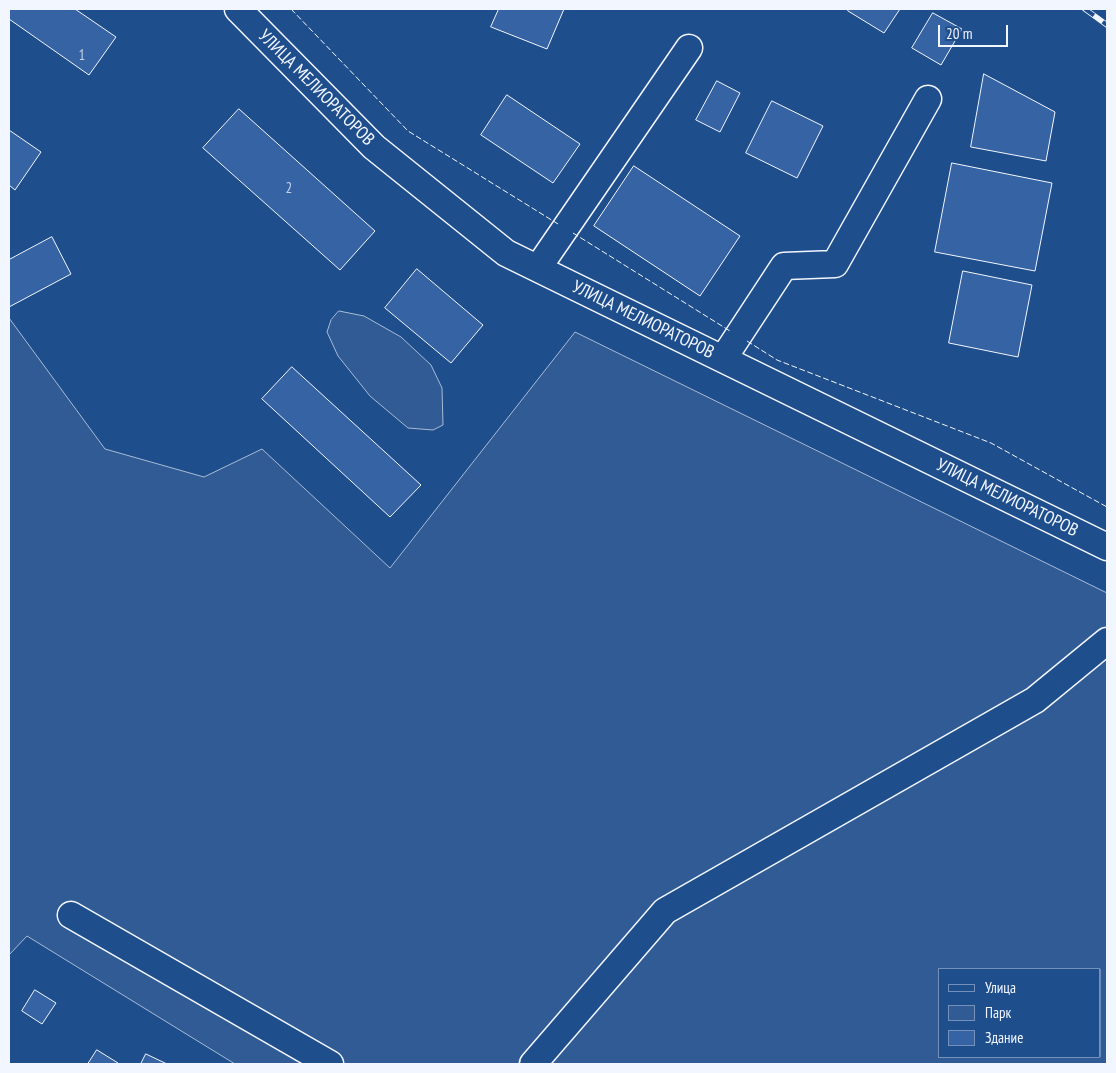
<!DOCTYPE html>
<html>
<head>
<meta charset="utf-8">
<style>
	body { margin:0 }
	#map { position:relative; width:1116px; height:1073px; overflow:hidden; background:#1f4e8c; font-family:"PT Sans Narrow",sans-serif }
	canvas { display:block }
	.frame { position:absolute; inset:0; border:10px solid #f2f6ff; pointer-events:none }
	.legend { position:absolute; left:938px; top:968px; width:162px; height:90px; box-sizing:border-box; background:#1f4e8c; border:1px solid #7391ba; margin:0; padding:6px 9px; list-style:none; font-size:15px; color:#f2f6ff }
	.legend li { display:flex; align-items:center; gap:10px; height:25px }
	.legend b { width:25px; border:1px solid #7391ba }
	.scale { position:absolute; left:938px; top:25px; width:70px; height:22px; box-sizing:border-box; border:2px solid #f2f6ff; border-top:0; padding-left:6px; font-size:15px; line-height:18px; white-space:nowrap; color:#f2f6ff; -webkit-text-stroke:4px #1f4e8c; paint-order:stroke }
</style>
</head>
<body>
<div id="map">
<canvas width="1116" height="1073"></canvas>
<div class="frame"></div>
<ul class="legend">
<li><b style="height:6px;background:#1f4e8c"></b>Улица</li>
<li><b style="height:14px;background:#305b95"></b>Парк</li>
<li><b style="height:14px;background:#3563a3"></b>Здание</li>
</ul>
<div class="scale">20 m</div>
</div>
<script>
const ctx = document.querySelector('canvas').getContext('2d');
ctx.lineJoin = 'round';
function fillPath(path, color) {
  ctx.fillStyle = color;
  ctx.fill(path, 'evenodd');
}
function trace(path, color, width, dash) {
  ctx.strokeStyle = color;
  ctx.lineWidth = width;
  ctx.lineCap = dash ? 'butt' : 'round';
  ctx.setLineDash(dash || []);
  ctx.stroke(path);
}
function label(font, color, halo, rows, align = 'center') {
  ctx.font = font + ' "PT Sans Narrow",sans-serif';
  ctx.lineWidth = 4;
  ctx.setLineDash([]);
  ctx.textBaseline = 'middle';
  ctx.strokeStyle = halo;
  ctx.fillStyle = color;
  for (const [text, x, y, turn = 0] of rows) {
    ctx.save();
    ctx.translate(x, y);
    ctx.rotate((+turn || 0) * Math.PI / 180);
    ctx.textAlign = isNaN(turn) ? turn : align;
    if (halo) ctx.strokeText(text, 0, 0);
    ctx.fillText(text, 0, 0);
    ctx.restore();
  }
}
const green = new Path2D(`
	M339 311 364 316 401 337 431 365 442 388 443 425 433 430 408 428 370 396 338 356 327 332 331 320Z
	M9 318 105 449 204 477 262 449 390 568 575 332 1107 593V1064H235L27 936 9 955ZM940 969H1100V1057H940Z`);
fillPath(green, '#305b95');
trace(green, '#a8bbd7', 1);
const building = new Path2D(`
	M9 9H75L116 37 89 75 9 19Z
	M499 9H564L547 49 491 27Z
	M849 9H900L884 33 848 11Z
	M933 13 962 29 941 65 912 48Z
	M984 74 1055 112 1046 161 971 147Z
	M717 81 740 93 720 132 696 120Z
	M507 95 580 144 553 183 481 135Z
	M772 101 823 126 797 178 746 153Z
	M239 109 375 231 340 270 203 148Z
	M9 130 41 152 15 190 9 185Z
	M952 163 1052 183 1035 271 935 252Z
	M634 166 740 236 700 296 594 226Z
	M52 237 71 274 9 307V260Z
	M417 269 483 325 451 363 385 308Z
	M963 271 1032 285 1018 357 949 343Z
	M292 367 421 485 390 517 262 399Z
	M35 990 56 1003 42 1024 22 1011Z
	M97 1050 118 1063 117 1064H88Z
	M146 1054 167 1064H141Z`);
fillPath(building, '#3563a3');
trace(building, '#f2f6ff', 1);
const minor = new Path2D(`
	M238 9 374 147 506 253 1107 547
	M538 268 689 48
	M723 359 784 266 835 264 928 99
	M71 915 330 1064
	M533 1064 665 911 1035 700 1107 641`);
trace(minor, '#f2f6ff', 29);
trace(minor, '#1f4e8c', 26);
const rail = new Path2D(`
	M1085 9 1107 25`);
trace(rail, '#f2f6ff', 5.5);
trace(rail, '#1f4e8c', 4, [11]);
trace(new Path2D(`
	M291 9 408 131 558 224
	M573 233 730 331
	M747 341 777 360 991 443 1107 507`), '#f2f6ff', 1, [6, 2.5]);
label('15px', '#c3d1e8', null, [
	["1",82,56],
	["2",289,189]
]);
label('18px', '#f2f6ff', '#1f4e8c', [
	["УЛИЦА МЕЛИОРАТОРОВ",316,88,45],
	["УЛИЦА МЕЛИОРАТОРОВ",643,320,26],
	["УЛИЦА МЕЛИОРАТОРОВ",1007,498,26]
]);
</script>
</body>
</html>
